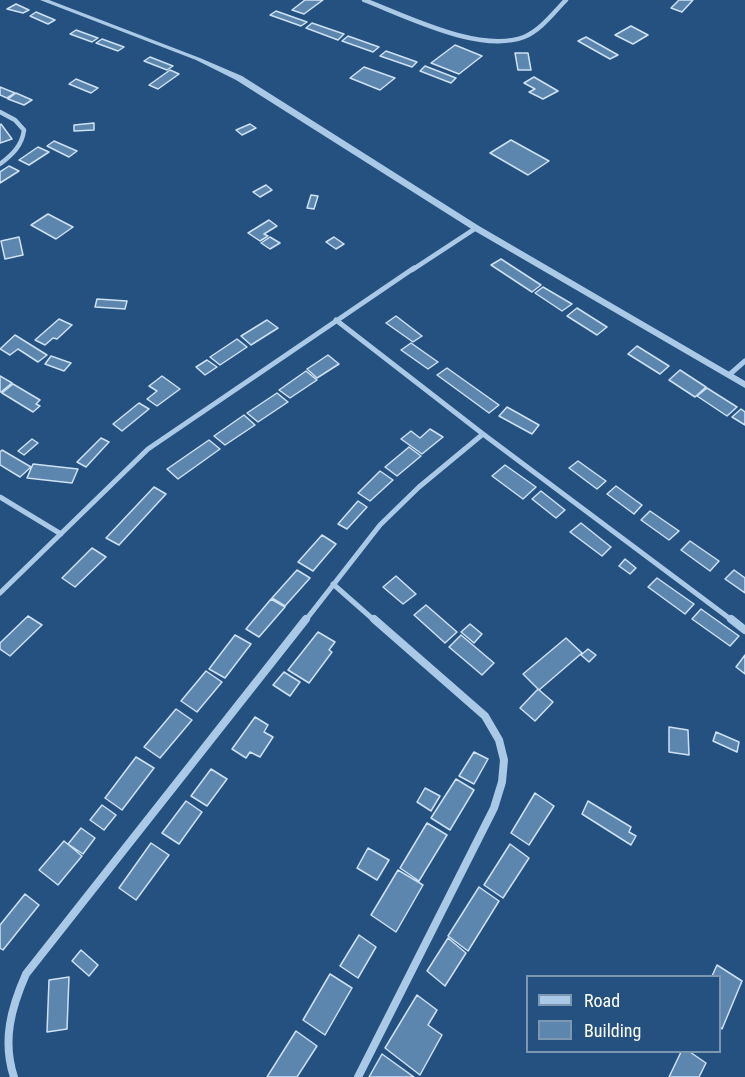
<!DOCTYPE html>
<html>
<head>
<meta charset="utf-8">
<style>
	body { margin:0 }
	#map { position:relative; width:745px; height:1077px; overflow:hidden; background:#24517f; font-family:"Roboto Condensed",sans-serif }
	canvas { display:block }
	.legend { position:absolute; left:526px; top:975px; width:195px; height:78px; box-sizing:border-box; background:#24517f; border:2px solid #7c97b2; margin:0; padding:8px 10px; list-style:none; font-size:18px; color:#fff }
	.legend li { display:flex; align-items:center; gap:12px; height:30px }
	.legend b { width:30px; border:2px solid #7c97b2 }
</style>
</head>
<body>
<div id="map">
<canvas width="745" height="1077"></canvas>
<ul class="legend">
<li><b style="height:8px;background:#aac9e6"></b>Road</li>
<li><b style="height:16px;background:#5d86af"></b>Building</li>
</ul>
</div>
<script>
const ctx = document.querySelector('canvas').getContext('2d');
ctx.lineJoin = 'round';
function fillPath(path, color) {
  ctx.fillStyle = color;
  ctx.fill(path, 'evenodd');
}
function trace(path, color, width, dash) {
  ctx.strokeStyle = color;
  ctx.lineWidth = width;
  ctx.lineCap = dash ? 'butt' : 'round';
  ctx.setLineDash(dash || []);
  ctx.stroke(path);
}
const building = new Path2D(`
	M305 0H323L304 14 292 10Z
	M679 0H693L682 12 671 8Z
	M16 4 29 10 23 13 7 9Z
	M276 11 307 22 301 26 270 15Z
	M36 12 55 20 48 24 30 16Z
	M312 23 344 34 338 40 306 28Z
	M631 26 648 35 633 44 615 35Z
	M76 30 98 38 92 42 70 34Z
	M348 36 379 47 373 52 342 41Z
	M586 37 618 55 610 59 578 41Z
	M102 39 124 47 118 51 96 43Z
	M455 45 482 56 459 74 431 63Z
	M386 51 417 62 412 67 380 56Z
	M515 53H528L531 70H518Z
	M150 57 173 66 167 70 144 61Z
	M425 66 456 78 451 83 420 71Z
	M364 67 395 78 380 90 350 78Z
	M170 70 179 74 158 89 149 85Z
	M534 77 558 91 543 99 529 92 535 89 524 83Z
	M76 79 98 88 91 93 69 84Z
	M0 87 15 93 7 98 0 95Z
	M16 93 32 100 24 105 8 99Z
	M94 123V130L74 131V125Z
	M1 124 12 139 0 143V125Z
	M250 124 256 128 242 135 236 130Z
	M511 140 549 161 528 175 490 153Z
	M54 141 77 151 69 157 47 146Z
	M38 147 49 152 29 165 19 160Z
	M9 166 19 171 0 183V172Z
	M266 185 272 190 260 197 253 192Z
	M311 195 318 196 314 209 307 208Z
	M48 214 73 227 56 239 31 225Z
	M269 220 277 226 264 234 268 236 260 241 248 233Z
	M19 237 23 255 5 259 1 241Z
	M270 237 280 243 270 249 261 243Z
	M334 237 344 244 336 249 326 242Z
	M501 259 541 285 532 292 491 265Z
	M543 287 572 304 562 311 535 293Z
	M97 299 127 301 125 309 95 307Z
	M577 308 607 327 597 335 567 316Z
	M396 316 422 336 413 342 386 323Z
	M59 319 72 325 57 339 53 338 45 345 35 340Z
	M267 320 278 328 251 345 241 336Z
	M15 335 47 355 38 362 18 349 10 355 0 349Z
	M237 339 247 347 220 365 210 357Z
	M411 343 438 362 428 369 401 350Z
	M637 346 669 366 660 374 628 354Z
	M328 355 339 364 317 378 307 369Z
	M51 356 71 363 64 371 45 364Z
	M207 360 217 367 205 375 196 367Z
	M447 368 499 405 489 413 437 375Z
	M680 370 706 387 695 397 669 380Z
	M306 371 317 380 290 398 279 390Z
	M0 376 12 383 1 392H0Z
	M162 376 180 389 157 406 147 399 157 391 149 386Z
	M13 384 40 400 36 404 40 406 33 412 2 393Z
	M707 388 737 407 727 416 697 396Z
	M277 393 288 402 258 422 247 413Z
	M139 403 149 409 122 431 113 424Z
	M507 407 539 425 532 434 499 416Z
	M741 409 745 412V425L732 417Z
	M244 415 255 425 225 445 214 436Z
	M430 429 443 437 422 454 401 439 411 431 420 438Z
	M101 438 109 442 86 467 77 462Z
	M32 439 38 443 24 455 18 451Z
	M209 440 220 449 178 479 167 469Z
	M409 447 421 456 397 476 385 467Z
	M2 450 31 467 20 477 0 465V452Z
	M578 461 606 481 597 489 569 468Z
	M33 464 78 469 72 483 27 478Z
	M505 465 536 487 523 499 492 476Z
	M380 471 393 480 370 501 358 493Z
	M616 486 642 505 634 514 607 494Z
	M154 487 166 494 119 545 106 538Z
	M541 491 565 510 556 518 532 499Z
	M358 501 367 507 347 529 338 524Z
	M650 511 679 531 669 540 641 520Z
	M581 523 611 547 602 556 570 532Z
	M322 535 336 544 313 571 298 562Z
	M690 541 719 561 710 571 681 550Z
	M92 548 106 557 75 587 62 578Z
	M625 559 636 568 630 574 619 566Z
	M297 570 310 578 285 606 272 598Z
	M734 570 745 578V593L725 579Z
	M396 576 416 594 403 604 383 587Z
	M657 578 694 604 685 614 648 587Z
	M271 599 285 607 259 637 246 629Z
	M426 605 457 632 445 643 414 615Z
	M701 609 739 636 730 646 692 619Z
	M28 616 42 625 10 656 0 649V643Z
	M470 624 482 634 474 643 461 632Z
	M318 632 335 642 329 650 332 652 309 683 288 670Z
	M235 635 251 644 225 678 209 669Z
	M461 635 494 663 482 675 449 647Z
	M566 638 582 653 539 690 523 674Z
	M588 649 596 655 589 662 581 655Z
	M745 655V674L736 667Z
	M206 671 222 682 197 712 181 701Z
	M284 672 300 682 290 696 273 685Z
	M538 689 553 702 535 721 520 708Z
	M176 709 192 720 160 758 144 747Z
	M255 717 268 725 264 732 273 737 260 757 250 752 246 758 232 749Z
	M669 727 688 730 689 755 669 752Z
	M716 732 739 742 737 752 713 741Z
	M474 752 488 759 474 784 459 776Z
	M136 757 154 768 122 810 105 798Z
	M211 769 227 779 207 806 191 796Z
	M456 779 474 790 450 830 431 818Z
	M425 788 440 796 431 811 417 802Z
	M535 793 554 806 529 845 511 833Z
	M186 801 202 812 179 844 162 833Z
	M588 801 631 827 629 832 636 836 631 845 582 814Z
	M102 805 116 815 104 830 90 820Z
	M427 823 447 835 419 881 400 868Z
	M81 828 95 838 83 854 68 844Z
	M64 841 82 856 58 885 39 870Z
	M151 843 169 855 136 900 119 888Z
	M510 844 529 858 503 898 484 885Z
	M368 848 389 860 377 880 357 868Z
	M398 870 423 885 396 932 371 915Z
	M479 887 499 901 468 951 448 936Z
	M25 894 39 905 3 950 0 948V925Z
	M359 935 376 947 358 978 340 966Z
	M448 938 466 953 445 986 427 971Z
	M81 950 98 965 89 976 72 961Z
	M717 965 742 981 722 1029 720 1027V976H712Z
	M330 974 352 988 325 1035 303 1020Z
	M69 977 67 1029 47 1032 49 980Z
	M417 995 437 1010 428 1025 442 1035 420 1075 385 1048Z
	M296 1031 317 1046 297 1077H267Z
	M681 1052H690L706 1063 699 1077H669Z
	M382 1054 414 1077H369Z`);
fillPath(building, '#5d86af');
trace(building, '#cde1f5', 1.5);
trace(new Path2D(`
	M364 0C406 16 480 54 524 37 541 30 554 12 566 0
	M0 112 15 120 24 130C22 146 12 155 0 164
	M412 270 476 228`), '#aac9e6', 4.5);
trace(new Path2D(`
	M336 320 483 434 733 621
	M729 375 745 361
	M0 497 61 534
	M333 584 375 621
	M0 593 148 449 414 268
	M305 621 380 525 419 487 483 434`), '#aac9e6', 5);
trace(new Path2D(`
	M731 619 745 630
	M14 1077C2 1041 11 1008 26 974L306 619
	M358 1077 494 808 502 782 504 760 499 740 485 716 374 619`), '#aac9e6', 8);
fillPath(new Path2D(`
	M40 0H49L200 58 242 76 479 226 745 381V388L473 230 236 80 196 60Z`), '#aac9e6');
</script>
</body>
</html>
